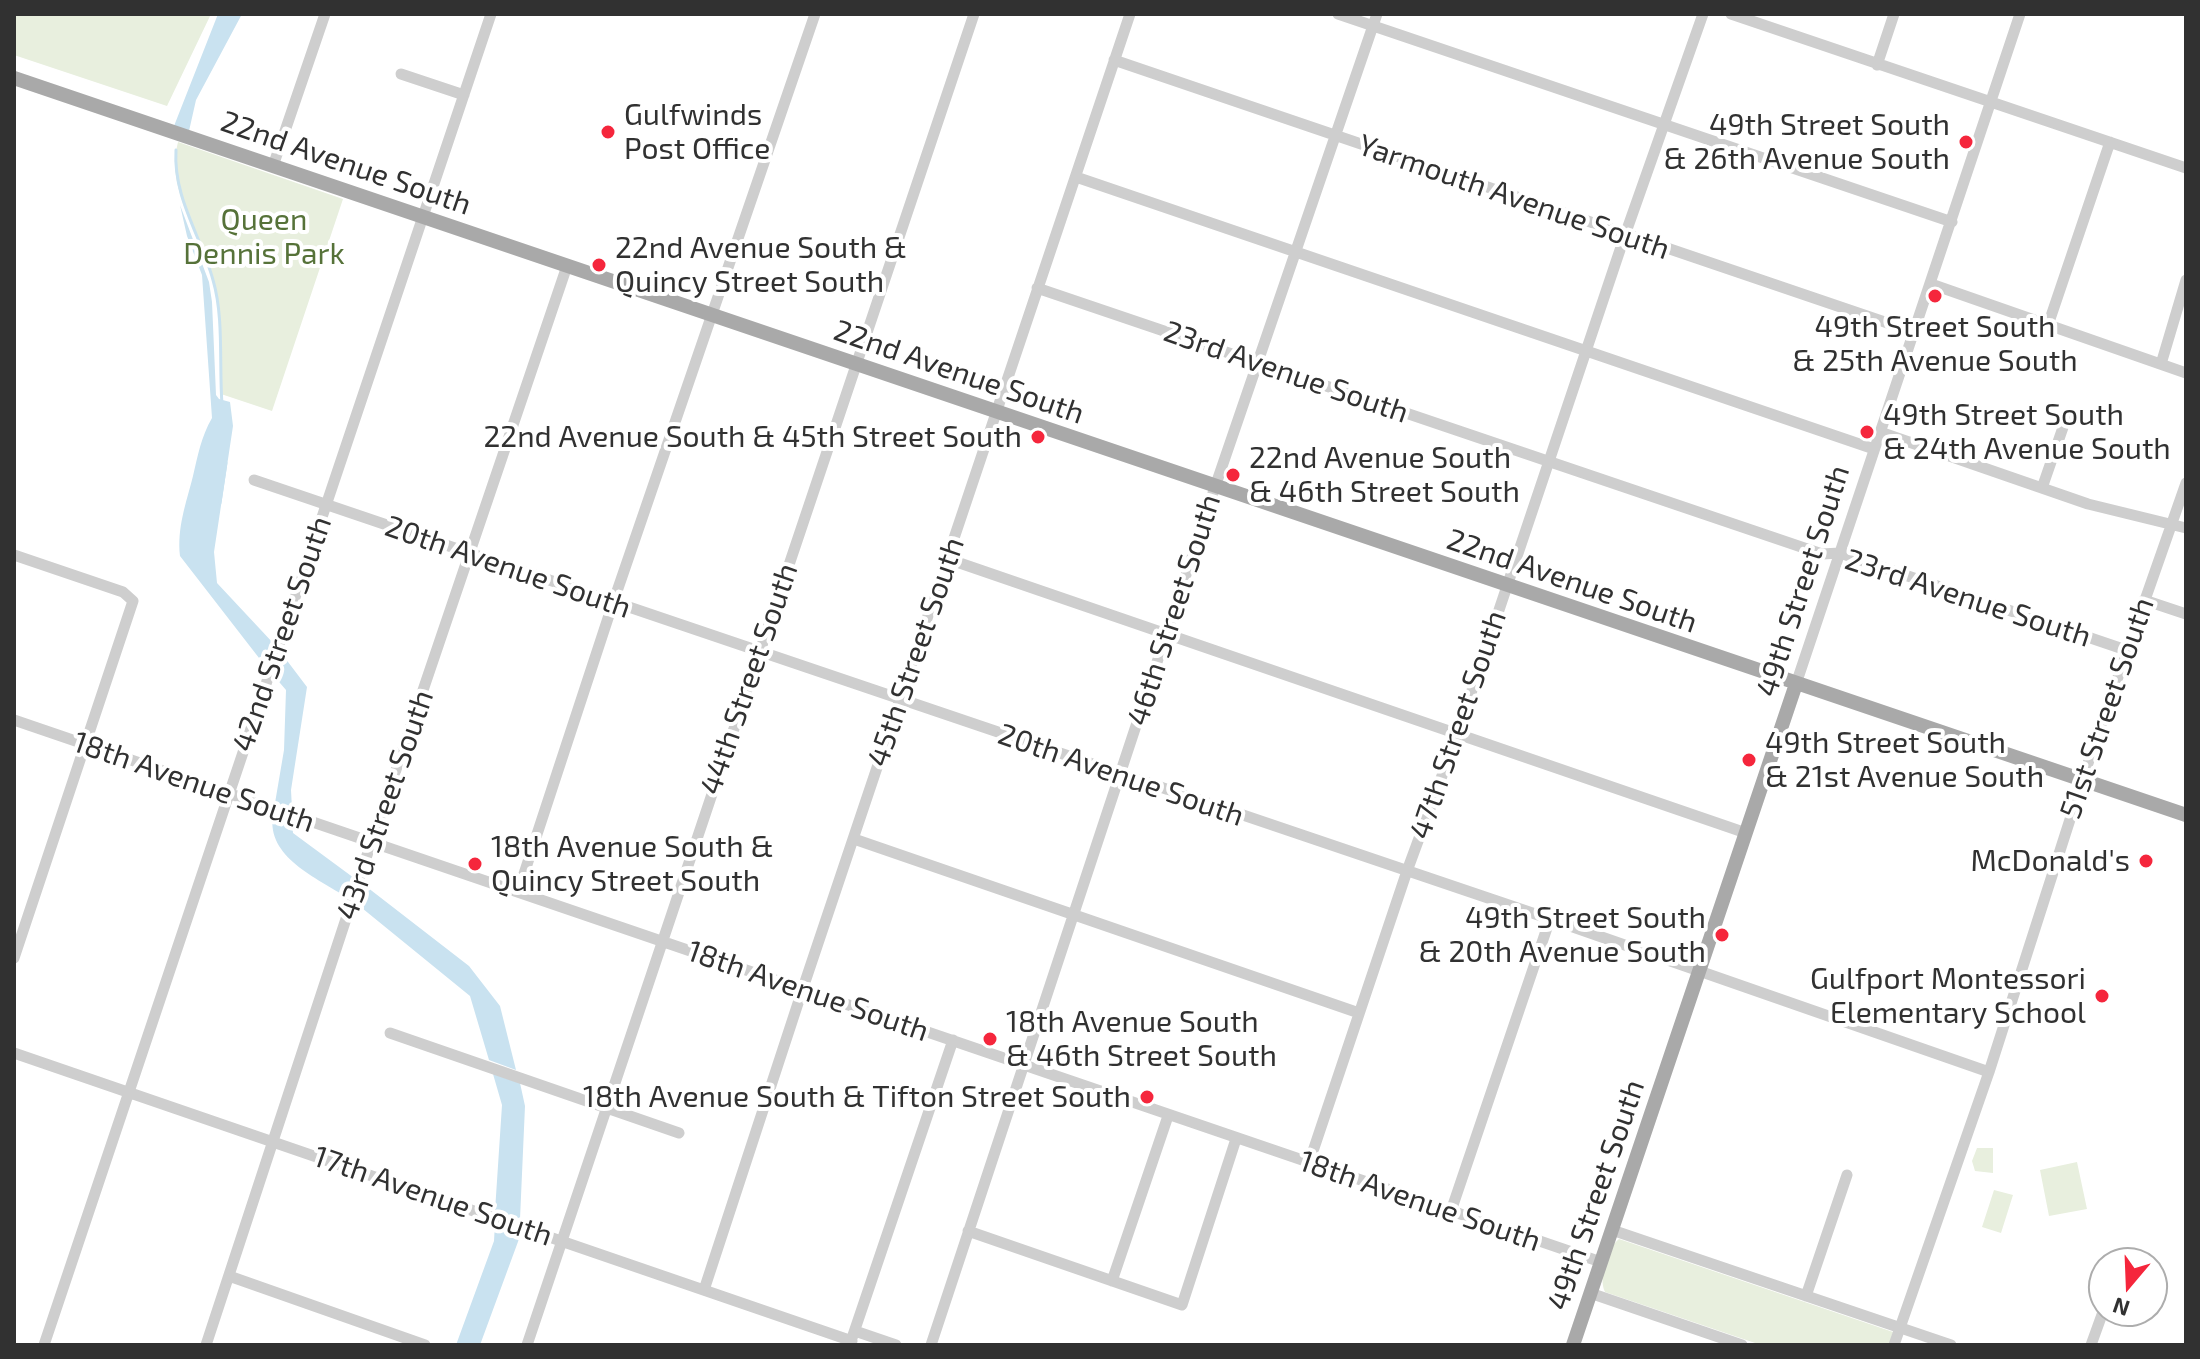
<!DOCTYPE html>
<html>
<head>
<meta charset="utf-8">
<style>
	body { margin:0 }
	#map { position:relative; width:2200px; height:1359px; overflow:hidden; background:#fff; font-family:"Exo 2",sans-serif }
	canvas { display:block }
	.frame { position:absolute; inset:0; border:16px solid #313131; pointer-events:none }
	.north { position:absolute; left:2088px; top:1247px; width:80px; height:80px; box-sizing:border-box; background:#fff; border:2px solid #adadad; border-radius:50%; rotate:199deg; font-size:22px; font-weight:700; line-height:32px; text-align:center; color:#313131 }
	.north::after { content:''; display:block; margin:auto; width:28px; height:36px; background:#f5263c; clip-path:polygon(50% 0,100% 100%,50% 72%,0 100%) }
</style>
</head>
<body>
<div id="map">
<canvas width="2200" height="1359"></canvas>
<div class="frame"></div>
<div class="north">N</div>
</div>
<script>
const ctx = document.querySelector('canvas').getContext('2d');
ctx.lineJoin = 'round';
function fillPath(path, color) {
  ctx.fillStyle = color;
  ctx.fill(path, 'evenodd');
}
function trace(path, color, width, dash) {
  ctx.strokeStyle = color;
  ctx.lineWidth = width;
  ctx.lineCap = dash ? 'butt' : 'round';
  ctx.setLineDash(dash || []);
  ctx.stroke(path);
}
function label(font, color, halo, rows, align = 'center') {
  ctx.font = font + ' "Exo 2",sans-serif';
  ctx.lineWidth = 8;
  ctx.setLineDash([]);
  ctx.textBaseline = 'middle';
  ctx.strokeStyle = halo;
  ctx.fillStyle = color;
  for (const [text, x, y, turn = 0] of rows) {
    ctx.save();
    ctx.translate(x, y);
    ctx.rotate((+turn || 0) * Math.PI / 180);
    ctx.textAlign = isNaN(turn) ? turn : align;
    if (halo) ctx.strokeText(text, 0, 0);
    ctx.fillText(text, 0, 0);
    ctx.restore();
  }
}
fillPath(new Path2D(`
	M14 14H211L167 106 14 55Z
	M178 142 343 199 272 411 221 394C219 358 222 319 214 283 204 237 164 191 178 142Z
	M1977 1148H1993V1173L1975 1171 1972 1161Z
	M2077 1162 2087 1209 2049 1216 2040 1170Z
	M1994 1190 2013 1195 2001 1233 1982 1227Z
	M1619 1239 1893 1332 1889 1345H1761L1605 1292C1598 1278 1607 1248 1619 1239Z`), '#e8efde');
fillPath(new Path2D(`
	M218 14H242L196 100 189 131 174 126Z
	M180 205 209 282 212 302 216 395 219 399 230 402 233 426 214 552 217 583 274 644 266 667 180 556C177 527 186 504 193 476 198 455 201 437 212 418L202 275 187 236Z
	M282 654 307 687 291 790 292 809 275 803 284 750 286 690 274 676Z
	M273 815 292 821 293 833 354 878 348 898C317 878 266 857 273 815Z
	M363 884 469 966 500 1006 516 1070 489 1060 470 996 357 904Z
	M493 1074 520 1083 525 1106 520 1219 495 1211 502 1105Z
	M495 1223 520 1232 519 1239 480 1345H456L494 1241Z`), '#c9e2f0');
trace(new Path2D(`
	M176 150C173 198 201 236 213 280 224 317 219 365 222 404
	M220 503 226 463`), '#c9e2f0', 3);
trace(new Path2D(`
	M1338 14 1952 222
	M1731 14 2186 168
	M1114 60 1914 332
	M1877 65 1894 14
	M401 74 464 95
	M273 166 325 14
	M1076 177 1874 449
	M1931 284 2186 373
	M1037 288 1822 554 1840 553 2126 650
	M2048 325 2110 142
	M2161 364 2186 280
	M1880 432 2088 504 2186 528
	M254 480 1550 919 1989 1072
	M2042 488 2068 413
	M14 555 123 592 133 601 14 958
	M948 559 1746 833
	M2144 600 2186 614
	M1796 684 2020 14
	M14 720 1601 1262
	M854 839 1359 1013
	M518 892 613 603 815 14
	M390 1033 679 1133
	M14 1053 852 1341
	M1309 1163 1407 871 1457 735 1625 235 1703 14
	M1451 1211 1550 919
	M1612 1230 1951 1345
	M968 1231 1182 1305 1236 1139
	M229 1276 425 1345
	M1112 1281 1168 1116
	M704 1290 803 988 1130 14
	M1590 1293 1742 1345
	M1806 1296 1847 1175
	M855 1331 896 1345
	M850 1344 953 1040
	M44 1345 491 14
	M206 1345 364 864 567 266
	M527 1345 974 14
	M931 1345 1215 487 1377 14
	M1894 1345 1989 1072 2091 754 2186 483
	M2091 1345 2104 1309`), '#cecece', 11);
trace(new Path2D(`
	M14 78 2186 815
	M1573 1345 1796 684`), '#a9a9a9', 14);
for (const [x, y, r, color] of [
	[608,132,8,"#f5263c"],
	[1966,142,8,"#f5263c"],
	[599,265,8,"#f5263c"],
	[1935,296,8,"#f5263c"],
	[1867,432,8,"#f5263c"],
	[1038,437,8,"#f5263c"],
	[1233,475,8,"#f5263c"],
	[1749,760,8,"#f5263c"],
	[2146,861,8,"#f5263c"],
	[475,864,8,"#f5263c"],
	[1722,935,8,"#f5263c"],
	[2102,996,8,"#f5263c"],
	[990,1039,8,"#f5263c"],
	[1147,1097,8,"#f5263c"]
]) {
  const dot = new Path2D();
  dot.arc(x, y, r, 0, 2 * Math.PI);
  ctx.fillStyle = color;
  ctx.fill(dot);
  trace(dot, '#fff', 3);
}
label('30px', '#313131', '#fff', [
	["Gulfwinds",624,115],
	["Post Office",624,149],
	["49th Street South",1950,125,"right"],
	["& 26th Avenue South",1950,159,"right"],
	["22nd Avenue South &",615,248],
	["Quincy Street South",615,282],
	["49th Street South",1935,327,"center"],
	["& 25th Avenue South",1935,361,"center"],
	["49th Street South",1883,415],
	["& 24th Avenue South",1883,449],
	["22nd Avenue South & 45th Street South",1022,437,"right"],
	["22nd Avenue South",1249,458],
	["& 46th Street South",1249,492],
	["49th Street South",1765,743],
	["& 21st Avenue South",1765,777],
	["18th Avenue South &",491,847],
	["Quincy Street South",491,881],
	["McDonald's",2130,861,"right"],
	["49th Street South",1706,918,"right"],
	["& 20th Avenue South",1706,952,"right"],
	["Gulfport Montessori",2086,979,"right"],
	["Elementary School",2086,1013,"right"],
	["18th Avenue South",1006,1022],
	["& 46th Street South",1006,1056],
	["18th Avenue South & Tifton Street South",1131,1097,"right"]
], 'left');
label('30px', '#313131', '#fff', [
	["22nd Avenue South",346,163,19],
	["Yarmouth Avenue South",1514,197,19],
	["22nd Avenue South",959,372,19],
	["23rd Avenue South",1286,372,19],
	["20th Avenue South",508,567,19],
	["22nd Avenue South",1572,581,19],
	["49th Street South",1803,581,-72],
	["23rd Avenue South",1968,598,18],
	["46th Street South",1174,610,-72],
	["42nd Street South",282,634,-71],
	["45th Street South",916,652,-71],
	["44th Street South",749,679,-71],
	["51st Street South",2107,708,-71],
	["47th Street South",1458,725,-71],
	["20th Avenue South",1121,775,19],
	["18th Avenue South",194,782,19],
	["43rd Street South",385,805,-71],
	["18th Avenue South",808,991,19],
	["49th Street South",1596,1195,-71],
	["17th Avenue South",433,1196,19],
	["18th Avenue South",1420,1201,19]
]);
label('30px', '#567239', '#fff', [
	["Queen",264,220],
	["Dennis Park",264,254]
]);
</script>
</body>
</html>
